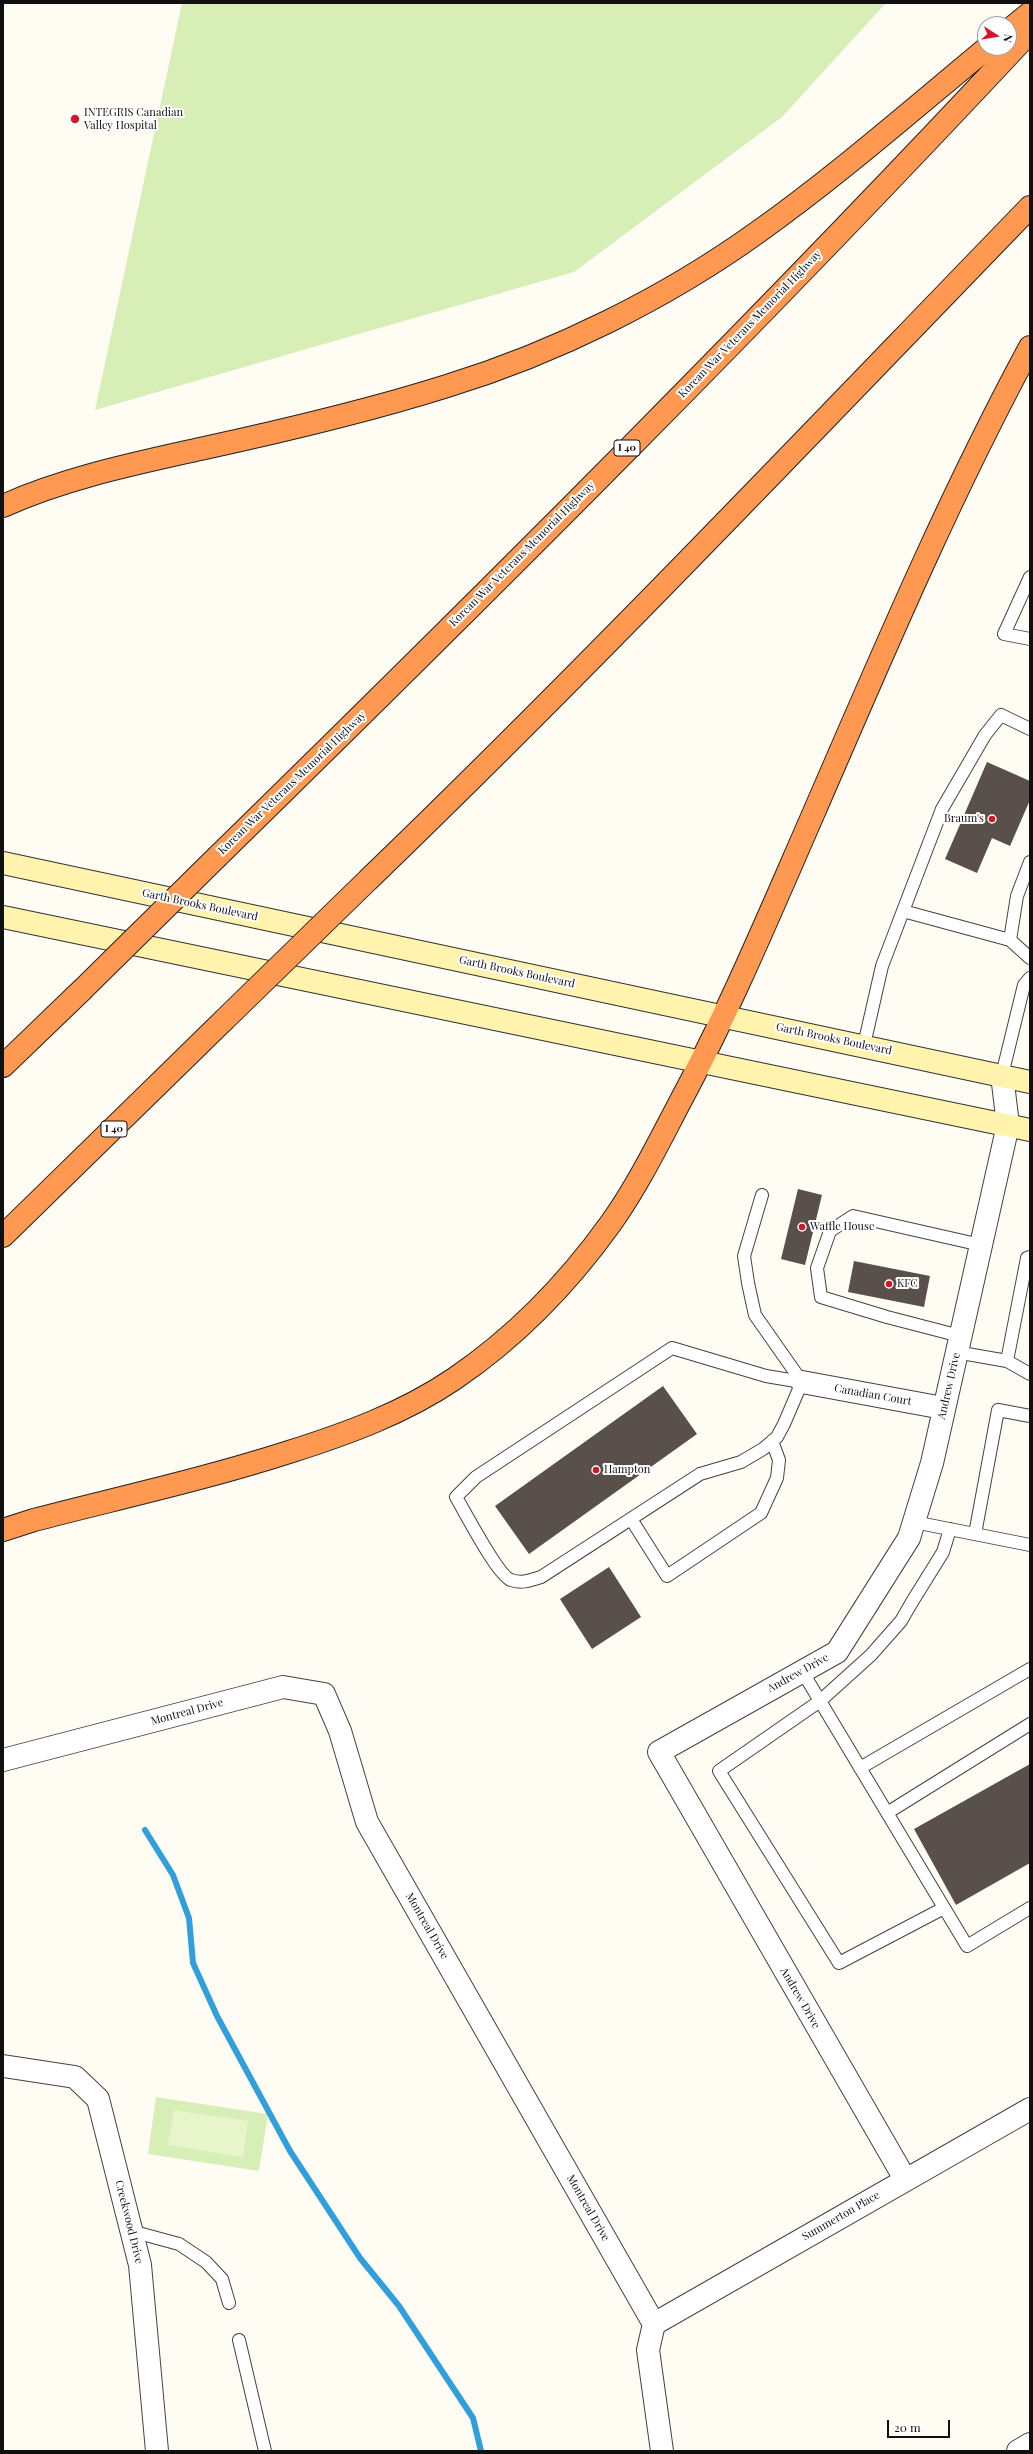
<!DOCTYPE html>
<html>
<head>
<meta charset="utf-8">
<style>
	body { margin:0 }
	#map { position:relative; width:1033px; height:2454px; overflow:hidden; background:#fffcf3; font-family:"Playfair Display",serif }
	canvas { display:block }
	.frame { position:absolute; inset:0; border:4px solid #101010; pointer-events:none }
	.north { position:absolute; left:977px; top:16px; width:40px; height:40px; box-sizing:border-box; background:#fff; border:1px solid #9f9f9f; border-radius:50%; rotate:102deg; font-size:11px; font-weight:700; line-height:16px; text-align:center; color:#101010 }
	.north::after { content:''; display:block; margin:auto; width:14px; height:18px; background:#d11728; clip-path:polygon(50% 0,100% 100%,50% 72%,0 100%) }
	.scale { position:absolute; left:887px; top:2420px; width:63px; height:18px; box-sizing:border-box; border:2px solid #101010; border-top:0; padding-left:5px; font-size:12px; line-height:14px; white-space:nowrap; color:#101010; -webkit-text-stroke:3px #fff; paint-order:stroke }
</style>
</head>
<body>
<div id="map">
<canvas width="1033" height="2454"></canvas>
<div class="frame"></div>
<div class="north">N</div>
<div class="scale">20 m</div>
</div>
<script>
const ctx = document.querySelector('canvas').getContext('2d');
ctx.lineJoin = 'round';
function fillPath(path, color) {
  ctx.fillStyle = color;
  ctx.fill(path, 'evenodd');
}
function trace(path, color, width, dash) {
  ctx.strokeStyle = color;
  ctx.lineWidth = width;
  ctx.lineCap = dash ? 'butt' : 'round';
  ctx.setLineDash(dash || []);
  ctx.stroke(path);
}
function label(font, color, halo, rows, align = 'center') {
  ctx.font = font + ' "Playfair Display",serif';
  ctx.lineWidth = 4;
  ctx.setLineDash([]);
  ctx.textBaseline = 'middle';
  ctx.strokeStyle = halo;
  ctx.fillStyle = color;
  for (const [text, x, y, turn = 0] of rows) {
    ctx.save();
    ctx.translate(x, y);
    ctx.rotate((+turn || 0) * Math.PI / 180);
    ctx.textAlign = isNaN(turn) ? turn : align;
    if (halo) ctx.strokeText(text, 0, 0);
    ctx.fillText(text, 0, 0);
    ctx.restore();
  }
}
fillPath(new Path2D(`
	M182 3H886L782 117 574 272 95 410Z
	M156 2097 268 2114 259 2171 148 2154Z`), '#d7efb7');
fillPath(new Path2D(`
	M174 2110 248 2121 243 2157 168 2145Z`), '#e8f5ca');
trace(new Path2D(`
	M145 1830 173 1875 189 1918 193 1963 217 2016 290 2151 360 2258 399 2306 473 2418 481 2451`), '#309fdc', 6);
fillPath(new Path2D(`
	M987 762 1030 781V800L1010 846 992 838 977 873 945 859Z
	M798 1189 822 1195 805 1265 781 1259Z
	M854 1261 930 1276 924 1307 848 1292Z
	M663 1386 697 1434 529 1554 495 1506Z
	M609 1567 641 1617 592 1649 560 1599Z
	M1030 1764V1863L956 1905 914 1829Z`), '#5a504b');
const lane = new Path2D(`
	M1030 577 1004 634 1030 639
	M1030 862 1017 896 1010 940 1030 958
	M903 911 1010 940
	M864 1045 882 966 942 809 985 735 1001 715 1030 729
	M1002 1075 1024 985 1030 978
	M762 1195 744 1256 748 1283 755 1315 802 1382
	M960 1336 887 1317 821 1297 817 1268 830 1231 853 1216 981 1245
	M672 1348 766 1376 802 1382 784 1424 777 1437 763 1449 741 1462 700 1474 541 1577C531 1580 522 1584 511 1580 498 1576 465 1512 456 1497L476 1477Z
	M956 1352 1007 1361 1027 1258 1030 1257
	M1007 1361 1030 1374
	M631 1519 667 1576 761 1513 777 1478 779 1460 772 1441
	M914 1522 1030 1545
	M975 1534 998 1410 1030 1416
	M802 1671 967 1946 1030 1908
	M860 1768 1030 1669
	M887 1813 1030 1724
	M944 1908 839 1963 719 1771 820 1701 871 1655 901 1621 912 1602 943 1552 950 1529
	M131 2231 179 2244 206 2262 222 2279 229 2303
	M239 2340 265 2451`);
const street = new Path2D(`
	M802 1382 943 1408
	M3 1760 283 1687 324 1694 340 1731 367 1822 654 2324 648 2350 662 2451
	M3 2066 75 2077 98 2099 140 2265 157 2451
	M905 2179 659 1752 837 1652 909 1538 932 1463 1008 1125 1002 1075
	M654 2324 1030 2109
	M1018 2451 1030 2444`);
const secondary = new Path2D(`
	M3 863 1030 1082
	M3 917 1030 1130`);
const highway = new Path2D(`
	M1009 30 1030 13
	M3 506C65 478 133 464 200 449 283 431 365 412 447 386 555 353 666 298 758 232 838 175 912 110 987 48
	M218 856C493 587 767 314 1030 32
	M370 878C596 660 812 432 1030 207
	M3 1066 82 990
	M3 1236 223 1021
	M3 1530 34 1520C119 1498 205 1479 289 1452 346 1434 404 1413 454 1379 516 1337 568 1283 611 1223 638 1185 659 1142 680 1102 731 1007 772 908 815 810 883 653 949 497 1030 347`);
trace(lane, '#434343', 14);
trace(street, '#434343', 24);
trace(secondary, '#323232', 24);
trace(highway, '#212121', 24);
trace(lane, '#fff', 12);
trace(street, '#fff', 22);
trace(secondary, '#fff3ae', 22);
trace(highway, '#ff9951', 22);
const highwayBridge = new Path2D(`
	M82 990 218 856
	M223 1021 370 878`);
trace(highwayBridge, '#212121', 24, []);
trace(highwayBridge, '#ff9951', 22);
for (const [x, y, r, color] of [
	[75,119,5,"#d11728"],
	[992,819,4,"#d11728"],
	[802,1227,4,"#d11728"],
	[889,1284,4,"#d11728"],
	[596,1470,4,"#d11728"]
]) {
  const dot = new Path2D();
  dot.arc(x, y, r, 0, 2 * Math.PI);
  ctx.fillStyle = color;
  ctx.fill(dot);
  trace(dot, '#fff', 1.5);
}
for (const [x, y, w] of [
	[627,448,26],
	[114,1129,26]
]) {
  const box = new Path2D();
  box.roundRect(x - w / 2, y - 8, w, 16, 3);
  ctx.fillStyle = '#fff';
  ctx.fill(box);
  trace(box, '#101010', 1);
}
label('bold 10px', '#101010', null, [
	["I 40",627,448],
	["I 40",114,1129]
]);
label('11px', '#101010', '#fff', [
	["INTEGRIS Canadian",84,113],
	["Valley Hospital",84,126],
	["Braum's",984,819,"right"],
	["Waffle House",810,1227],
	["KFC",897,1284],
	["Hampton",604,1470]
], 'left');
label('11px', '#101010', '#fff', [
	["Korean War Veterans Memorial Highway",750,324,-46],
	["Korean War Veterans Memorial Highway",522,554,-45],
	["Korean War Veterans Memorial Highway",292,783,-44],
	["Garth Brooks Boulevard",200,905,12],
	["Garth Brooks Boulevard",517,972,12],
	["Garth Brooks Boulevard",834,1039,12],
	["Andrew Drive",949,1386,-77],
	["Canadian Court",873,1395,10],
	["Andrew Drive",798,1673,-29],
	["Montreal Drive",187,1712,-15],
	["Montreal Drive",427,1926,60],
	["Andrew Drive",800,1998,60],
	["Montreal Drive",588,2208,60],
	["Summerton Place",841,2216,-30],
	["Creekwood Drive",129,2222,76]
]);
</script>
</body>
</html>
